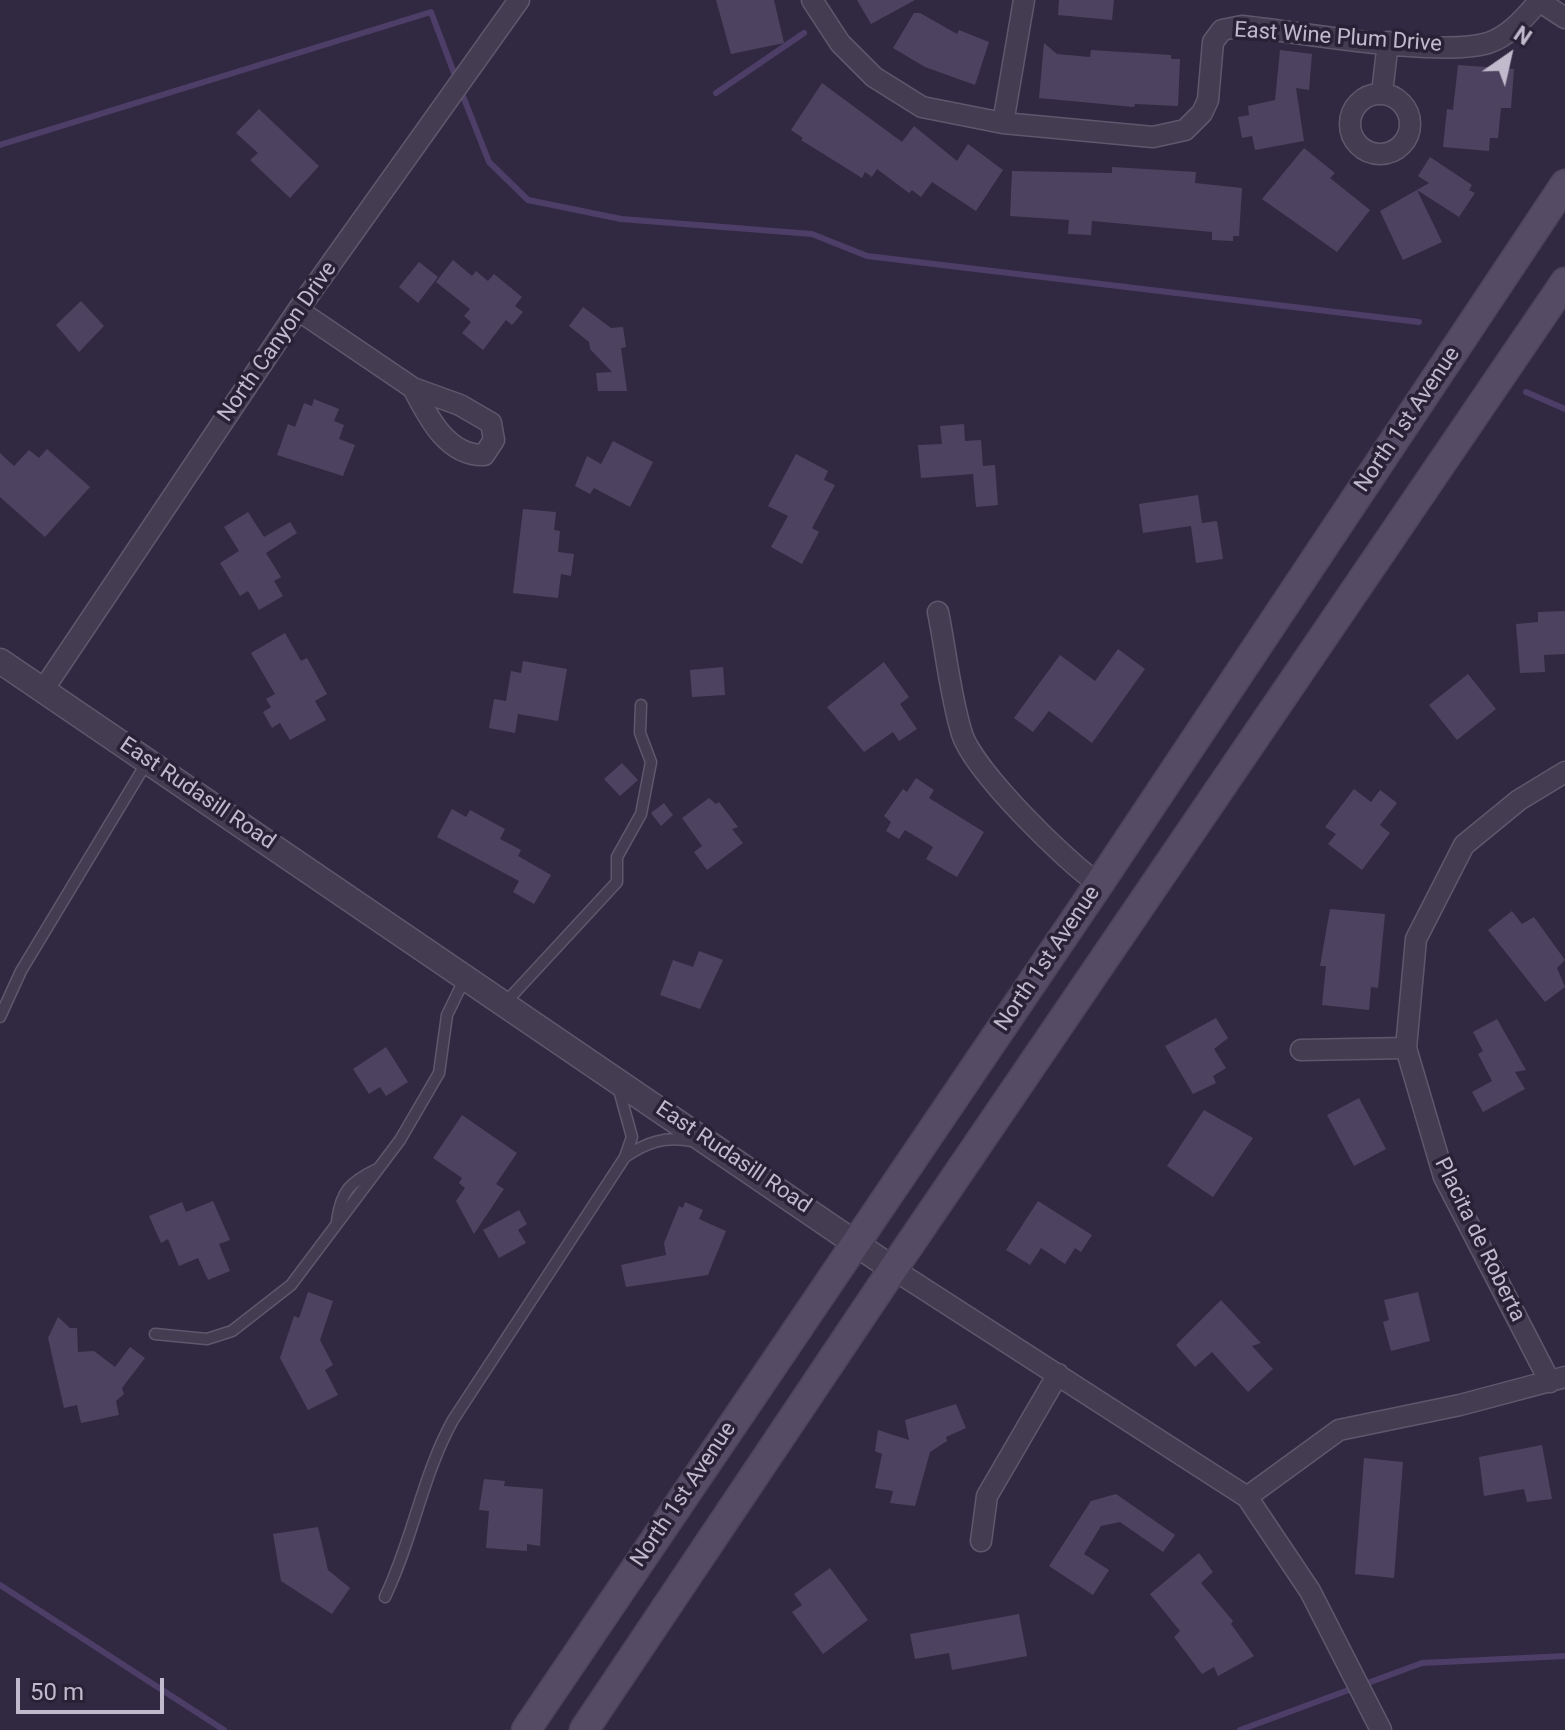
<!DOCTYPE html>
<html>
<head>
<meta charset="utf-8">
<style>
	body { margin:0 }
	#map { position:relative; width:1565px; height:1730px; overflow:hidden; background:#312942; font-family:Roboto,sans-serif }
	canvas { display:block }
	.north { position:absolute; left:1469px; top:16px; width:80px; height:80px; -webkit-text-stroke:6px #292237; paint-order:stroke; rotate:34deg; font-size:22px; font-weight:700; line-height:32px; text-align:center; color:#c1bacc }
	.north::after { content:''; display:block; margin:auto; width:28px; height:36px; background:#c1bacc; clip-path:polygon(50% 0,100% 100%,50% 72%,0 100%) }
	.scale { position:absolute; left:16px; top:1678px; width:148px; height:36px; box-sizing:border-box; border:4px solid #c1bacc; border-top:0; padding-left:10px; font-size:24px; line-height:28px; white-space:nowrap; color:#c1bacc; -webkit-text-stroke:6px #292237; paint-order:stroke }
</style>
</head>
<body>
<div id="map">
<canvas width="1565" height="1730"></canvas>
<div class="north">N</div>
<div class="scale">50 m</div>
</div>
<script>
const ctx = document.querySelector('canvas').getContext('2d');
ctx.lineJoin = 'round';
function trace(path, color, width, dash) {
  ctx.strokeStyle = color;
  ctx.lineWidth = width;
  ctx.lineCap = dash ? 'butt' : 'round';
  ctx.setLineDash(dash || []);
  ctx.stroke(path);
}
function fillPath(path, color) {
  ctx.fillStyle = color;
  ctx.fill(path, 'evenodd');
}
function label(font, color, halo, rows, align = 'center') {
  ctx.font = font + ' Roboto,sans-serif';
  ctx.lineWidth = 7;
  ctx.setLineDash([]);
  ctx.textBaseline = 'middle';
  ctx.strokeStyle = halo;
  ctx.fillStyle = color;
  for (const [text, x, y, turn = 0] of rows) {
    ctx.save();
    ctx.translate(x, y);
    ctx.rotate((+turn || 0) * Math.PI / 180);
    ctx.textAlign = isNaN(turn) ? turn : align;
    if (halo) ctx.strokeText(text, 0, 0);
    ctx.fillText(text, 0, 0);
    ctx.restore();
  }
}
trace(new Path2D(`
	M461 91 489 162 528 200 621 219 812 234 867 256 1419 322
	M716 93 804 33
	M0 145 431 12 457 81
	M1526 392 1565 409
	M0 1585 224 1730
	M1240 1730 1422 1663 1565 1656`), '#4d3e68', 6);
fillPath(new Path2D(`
	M716 0H774L784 43 731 54Z
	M857 0H915L871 24Z
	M1059 0H1114L1112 20 1058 15Z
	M914 13H920L957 34 959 30 989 42 975 85 925 67 893 48Z
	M1044 43 1057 54 1090 57 1091 50 1171 55V59H1180L1178 106 1135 104 1134 107 1039 98Z
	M1280 50 1312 54 1309 90 1296 88 1304 141 1255 150 1252 136 1242 138 1238 117 1249 115 1248 106 1275 100Z
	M1458 65 1514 69 1511 108H1501L1498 138H1490L1489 151 1443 147 1447 109 1453 110Z
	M822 83 902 142 914 126 957 161 968 144 1003 170 976 211 932 182 921 197 912 190 909 193 877 169 872 177 865 172 862 178 801 140 803 138 791 130Z
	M259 109 319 166 290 198 250 160 258 153 236 133Z
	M1304 148 1335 173 1330 178 1370 210 1337 252 1262 199Z
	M1430 157 1472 185 1469 190 1475 193 1459 217 1417 190 1442 242 1403 260 1380 211 1429 183 1418 176Z
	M1112 167 1196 172 1195 183 1242 188 1239 236H1233V241L1212 240V232L1092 221 1091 235 1068 234 1069 220 1010 216 1012 171 1112 173Z
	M453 260 472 276 476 271 488 281 494 274 522 297 515 306 523 312 512 325 506 320 483 350 462 333 471 322 464 316 470 309 436 282Z
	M419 262 438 277 418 303 399 287Z
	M81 301 104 326 79 352 56 325Z
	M583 307 611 328 623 327 626 347 621 348 627 391H598L596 373 612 372 590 349 589 342 569 326Z
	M314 399 339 409 334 421 344 425 339 439 355 445 343 476 277 455 288 424 295 427 304 403 312 406Z
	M964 424 965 441 981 440 983 466 995 465 998 505 976 507 973 474 921 478 918 445 942 444 940 426Z
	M613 441 653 462 630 507 594 488 590 494 575 486 587 456 601 464Z
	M47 449 90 487 45 537 0 497V453L14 466 29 450 39 458Z
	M796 454 828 471 824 480 835 485 812 528 819 532 802 564 771 547 788 516 768 506Z
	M1198 495 1202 523 1217 521 1223 559 1196 563 1191 526 1143 533 1139 504Z
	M523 509 556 512 554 530 560 531 558 552 574 554 571 576 561 574 558 598 513 593Z
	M248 512 264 537 290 522 297 533 266 553 281 577 274 581 283 596 259 610 248 591 240 596 220 563 239 551 224 527Z
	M1565 611V654L1544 655 1545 672 1520 673 1516 624 1538 622V612Z
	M285 633 301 661 307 658 327 694 315 701 326 720 290 740 280 723 272 728 263 712 271 707 266 699 275 694 251 653Z
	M1118 649 1145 669 1092 743 1049 711 1033 732 1014 718 1060 655 1095 681Z
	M523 661 567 669 558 721 518 714 515 733 489 728 494 699 506 701 511 671 521 673Z
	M884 662 909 697 900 704 917 729 899 741 893 732 864 752 827 707Z
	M723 667 725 695 692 697 690 670Z
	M1468 674 1496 709 1457 740 1429 705Z
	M622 763 638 780 620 796 604 779Z
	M916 778 934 790 929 798 984 832 957 877 926 859 933 847 905 830 899 839 886 831 891 822 884 816 903 789 907 792Z
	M1354 789 1371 802 1380 790 1397 803 1380 825 1390 833 1362 870 1328 844 1336 834 1325 827Z
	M709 798 716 804 719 802 738 827 732 829 743 843 707 870 694 852 702 846 682 818Z
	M664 803 673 815 661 826 651 813Z
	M452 809 466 817 470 810 505 829 500 839 521 850 518 856 551 875 534 904 513 892 519 881 437 837Z
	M1330 909 1385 914 1378 988 1371 987 1369 1010 1322 1005 1326 966H1320Z
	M1512 911 1522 924 1534 917 1565 960 1557 968 1565 987 1545 1002 1488 930Z
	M699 951 723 960 700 1009 660 995 673 960 693 967Z
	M1216 1018 1228 1038 1214 1049 1226 1068 1213 1076 1216 1083 1193 1094 1165 1046Z
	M1497 1019 1526 1070 1515 1072 1525 1089 1483 1112 1472 1092 1492 1081 1478 1054 1483 1051 1473 1032Z
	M386 1047 408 1082 386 1096 380 1087 369 1094 353 1069Z
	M1359 1098 1386 1149 1354 1166 1327 1115Z
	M1204 1110 1253 1138 1213 1197 1167 1166Z
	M462 1115 517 1153 496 1184 504 1189 474 1234 456 1201 465 1188 459 1183 462 1178 433 1158Z
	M213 1201 230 1240 219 1244 230 1271 208 1280 198 1258 179 1266 168 1239 161 1243 149 1216 182 1202 186 1212Z
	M1038 1201 1092 1235 1081 1252 1075 1248 1065 1264 1041 1248 1030 1265 1006 1250Z
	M685 1202 703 1210 699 1219 726 1231 708 1275 626 1287 621 1265 666 1255 664 1243 679 1206 683 1208Z
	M519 1210 527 1224 518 1230 526 1243 499 1258 483 1230Z
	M308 1292 333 1301 320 1340 333 1365 325 1370 338 1395 308 1410 280 1358 294 1316 299 1318Z
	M1418 1292 1430 1341 1391 1351 1383 1322 1389 1320 1384 1300Z
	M1221 1300 1261 1343 1252 1346 1273 1369 1248 1392 1212 1352 1195 1367 1176 1345Z
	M58 1317 70 1328H77L78 1352 94 1351 115 1367 130 1347 145 1358 122 1388 124 1394 116 1401 119 1415 81 1423 77 1405 64 1408 48 1338Z
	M956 1404 966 1428 946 1437 947 1441 930 1452 915 1506 890 1503 893 1491 875 1488 882 1454 875 1451 878 1430 909 1440 905 1420Z
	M1542 1445 1552 1499 1527 1502 1524 1489 1484 1496 1479 1457Z
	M1364 1458 1403 1462 1394 1578 1355 1574Z
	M484 1479 505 1481 504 1486 543 1489 540 1546 527 1544V1551L486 1548 489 1511 479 1510Z
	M1116 1494 1175 1535 1163 1552 1120 1522 1101 1526 1084 1554 1109 1570 1093 1595 1049 1566 1091 1501Z
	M318 1527 328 1570 350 1588 332 1614 281 1581 273 1534Z
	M1199 1553 1213 1572 1201 1583 1233 1621 1231 1624 1254 1656 1218 1676 1214 1667 1202 1674 1174 1637 1180 1631 1150 1594Z
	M830 1568 868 1620 823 1654 792 1612 802 1605 794 1594Z
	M1019 1614 1027 1656 952 1670 949 1653 915 1659 910 1634Z`), '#4d4360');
const service = new Path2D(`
	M505 1003 617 882V857L641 814 651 762 640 733 641 705
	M0 1017 21 971 147 762
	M619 1090 632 1137 625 1157
	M337 1221C341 1191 350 1182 377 1169
	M155 1334 207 1339 232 1331 291 1285 400 1140 439 1073 447 1015 465 978
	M385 1597C413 1539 422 1476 453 1420L625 1157C647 1142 665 1136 692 1141`);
const minor = new Path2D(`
	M812 0 840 43 874 77 922 107 1003 123 1153 137 1185 130 1202 113 1208 100 1213 42 1222 30 1242 26C1300 32 1439 58 1488 43 1510 36 1526 16 1540 0
	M1539 1 1565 18
	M1382 93 1388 42
	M1350 124a30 30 0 1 1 60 0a30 30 0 1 1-60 0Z
	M1003 123 1024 0
	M298 310 413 388 460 405 491 423 494 440 484 455C447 456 428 417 413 388
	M938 612C946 651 950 695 962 734 974 771 1066 862 1099 884
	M43 690 298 310 519 0
	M1301 1050 1406 1048
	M893 1269 1247 1497 1310 1591 1381 1730
	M1550 1382 1444 1177 1406 1048 1416 939 1464 845 1519 800 1565 772
	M1247 1497 1339 1430 1460 1405 1565 1377
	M981 1541 987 1496 1058 1374`);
const tertiary = new Path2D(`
	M0 661 893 1269`);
const secondary = new Path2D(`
	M526 1730 1099 884 1565 184
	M584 1730 893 1269 1565 282`);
trace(service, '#5f586c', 13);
trace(minor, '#5f586c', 23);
trace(tertiary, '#5f586c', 27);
trace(secondary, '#4b4458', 31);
trace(service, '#443d52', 10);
trace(minor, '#443d52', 20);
trace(tertiary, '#443d52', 24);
trace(secondary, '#554b65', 28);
label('22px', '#c1bacc', '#292237', [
	["East Wine Plum Drive",1338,38,4],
	["North Canyon Drive",278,342,-55],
	["North 1st Avenue",1408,420,-56],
	["East Rudasill Road",197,794,34],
	["North 1st Avenue",1048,959,-56],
	["East Rudasill Road",733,1158,34],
	["Placita de Roberta",1479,1240,64],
	["North 1st Avenue",684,1495,-56]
]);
</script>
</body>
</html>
